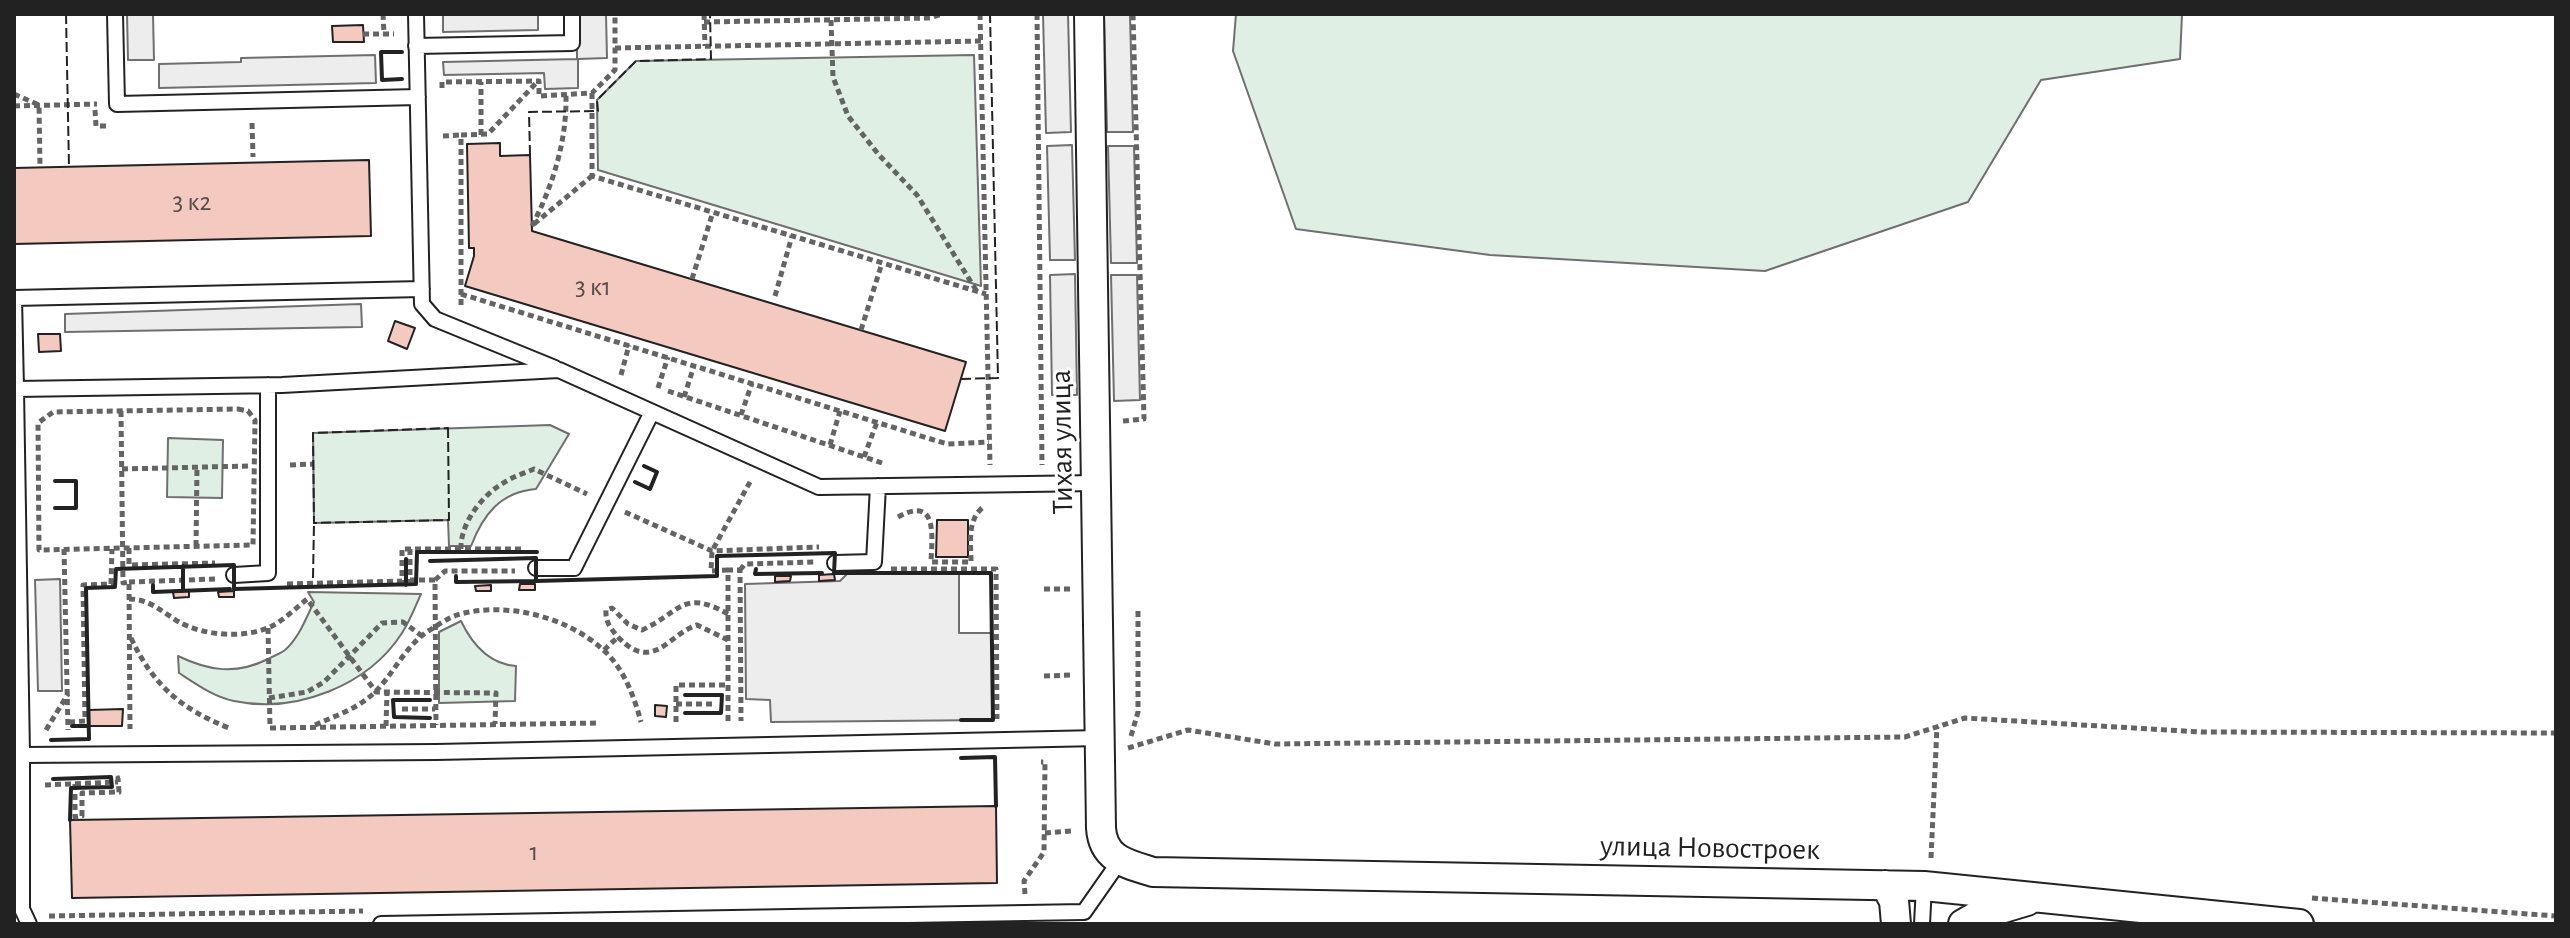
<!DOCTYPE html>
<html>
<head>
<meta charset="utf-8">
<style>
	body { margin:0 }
	#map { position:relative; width:2570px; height:938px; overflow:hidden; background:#fff; font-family:"Alegreya Sans",sans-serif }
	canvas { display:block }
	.frame { position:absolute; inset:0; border:16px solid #222; pointer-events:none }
</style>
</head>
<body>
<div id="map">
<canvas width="2570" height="938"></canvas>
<div class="frame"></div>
</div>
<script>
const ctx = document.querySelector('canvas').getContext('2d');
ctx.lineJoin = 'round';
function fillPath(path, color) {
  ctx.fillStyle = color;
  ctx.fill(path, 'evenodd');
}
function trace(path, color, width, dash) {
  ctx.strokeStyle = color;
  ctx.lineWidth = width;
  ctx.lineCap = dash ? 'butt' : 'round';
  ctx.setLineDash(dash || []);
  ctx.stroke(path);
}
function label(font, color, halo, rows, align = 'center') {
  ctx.font = font + ' "Alegreya Sans",sans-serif';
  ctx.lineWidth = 6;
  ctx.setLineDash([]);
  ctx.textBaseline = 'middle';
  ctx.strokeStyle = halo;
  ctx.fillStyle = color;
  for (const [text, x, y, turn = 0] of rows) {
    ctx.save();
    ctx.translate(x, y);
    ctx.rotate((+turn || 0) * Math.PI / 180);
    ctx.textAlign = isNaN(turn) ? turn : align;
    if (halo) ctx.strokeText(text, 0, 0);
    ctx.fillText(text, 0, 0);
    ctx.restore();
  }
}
const green = new Path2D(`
	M1236 14H2146L2182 15 2180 59 2041 80 1968 202 1765 271 1490 255 1296 229 1233 51Z
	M974 55 981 286 598 170 597 100 636 61Z
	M550 425 569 434 536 489C500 492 483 515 471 546H449L448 520 314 523 313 433Z
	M168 438 223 440 222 498 167 497Z
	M308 592 421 594C415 607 410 621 402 633 368 686 295 714 234 701 214 697 196 684 179 673L178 656C209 671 236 675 268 659 273 656 280 654 285 650 299 638 306 618 314 602Z
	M461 621C472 644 489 664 516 666L515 701 439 703V632Z`);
fillPath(green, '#e0efe3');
trace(green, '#6f6f6f', 2);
const parking = new Path2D(`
	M127 14H153L154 60H128Z
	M443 14H538V30L443 32Z
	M577 14H606L607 58 578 59V88L545 89 544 73 444 75 443 62 577 59Z
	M1043 14H1068L1071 132 1046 133Z
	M1104 15H1130L1133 132H1107Z
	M375 55 376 83 159 88V64L241 62V58Z
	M1072 145 1075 260H1050L1047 146Z
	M1108 146H1134L1137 263H1111Z
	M1075 274 1077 395H1052L1050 275Z
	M1111 275H1137L1140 400 1114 401Z
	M361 304 362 327 65 332V314Z
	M848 573H959V633H992L993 720 771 722 770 700 746 699 745 584 840 581Z
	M60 579 62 691H38L35 580Z`);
fillPath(parking, '#ededed');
trace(parking, '#6f6f6f', 2);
const building = new Path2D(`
	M363 25 364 42H333L332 26Z
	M500 143V156L530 155 532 231 966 362 945 431 465 286 474 256V248H469L467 144Z
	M369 160 371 236 14 244V168Z
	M395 321 415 328 407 349 388 341Z
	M38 334H60L61 351 39 352Z
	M937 520H968V557H936Z
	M834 574 835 580 819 581V575Z
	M775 576H791L790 581 775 582Z
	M520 584H535V590H519Z
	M491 585V591H476L475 586Z
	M189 591V597L174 598 173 592Z
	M234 591V597H219L218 592Z
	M655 705 667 706 666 717 655 716Z
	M123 709 122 726H89L88 710Z
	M996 806 997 883 72 898 70 820Z`);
fillPath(building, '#f3c9c0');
trace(building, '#222', 2);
const service = new Path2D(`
	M115 14 117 104 418 97
	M416 14 422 304 435 319 555 368
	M416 46 572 43V14
	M14 298 422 289
	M14 298 16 389
	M835 563 874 562 878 486
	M536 568H574L652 412
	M234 575 268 573V385
	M22 755 436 752 1100 738
	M29 924 22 909V755L16 389 282 385 559 370 819 487 1097 483
	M381 924 1084 912 1119 862
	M1922 924 1924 886`);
const minor = new Path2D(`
	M1089 14 1101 828C1103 860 1128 864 1153 872L1924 886 2299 924
	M1885 885 1894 901 1896 924
	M1963 924 1977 916 2027 901`);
trace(service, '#222', 18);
trace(minor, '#222', 32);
trace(new Path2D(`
	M383 14 384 34
	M704 14 705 46
	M980 14 990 465
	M1037 14 1042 465
	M831 20 833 77 848 116 879 155 917 195 976 290
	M704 22 930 18 942 14
	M363 34H394
	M615 48 981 41
	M442 88V82L539 81V96L592 93 615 70V14
	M592 93V176L986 294
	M14 94 39 105 40 167
	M14 106 97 104
	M95 110 96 126H109
	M252 123 253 157
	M481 135V82
	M443 136 461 135
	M534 224 592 176
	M532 226C553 185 567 141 566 94
	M692 279 713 212
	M461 294 947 444 989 442
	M775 296 792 236
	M461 305V135L488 134 538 81
	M861 330 882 263
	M621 375 629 345
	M658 388 668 357
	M668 391 882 463
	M684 397 694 366
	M238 409 248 411 255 420 253 545 39 550 38 423 53 412Z
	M121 411 123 583 129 582 130 729
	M741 415 752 383
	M1123 421 1144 419 1133 14
	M830 445 840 411
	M864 457 877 422
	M290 465 313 464
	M122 469 248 466
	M625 512 712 551 819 547
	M898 517C938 495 932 536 931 562H971C971 544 967 521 982 508
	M196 546 197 467
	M129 548V565L215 563
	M64 549 68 730
	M410 549V580H435L436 725
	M461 549C460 523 483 494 505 482 514 476 525 473 534 469L587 494
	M891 569H996L997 719
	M728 570 711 571 712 551 750 482
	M740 570 745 564 816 562
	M435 580 445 571H515
	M129 582 215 579
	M287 584 402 581V549H524
	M1044 589H1071
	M129 599C150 599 162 612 179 622 204 636 246 639 272 626 285 619 296 608 307 599L376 692 496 693 495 724
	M728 614C682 588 680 613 642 630L628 624 612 608 606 610C605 622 611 629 619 638 653 673 669 634 697 625L728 640
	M268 628 270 728
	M131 638C153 685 181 709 229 728
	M604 650 618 637
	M1044 676 1071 675
	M269 698 307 692 324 682 382 623 403 622 422 636
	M676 704H714
	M402 709H435
	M728 721V570H740L741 721
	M69 722 85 721 83 585 111 584 112 549
	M676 722V685H728
	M315 725C335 716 357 709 374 693 394 674 405 645 430 630 438 625 448 618 457 615 504 601 565 616 601 648 623 666 634 696 641 722
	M386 726 387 692
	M270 728 600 723
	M46 730 68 694
	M1131 736 1138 712V610
	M1128 748 1188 730 1275 744 1905 737 1965 718 2201 732 2556 733
	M75 784V817L82 816V793L119 792 118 778H120
	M45 785 118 782
	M1045 833 1072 831
	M1931 858 1937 727
	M1025 894 1024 881 1044 852 1045 762H1041
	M2312 898 2556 916
	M49 916 363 911`), '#646464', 5, [6, 4]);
trace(service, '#fff', 14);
trace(minor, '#fff', 28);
trace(new Path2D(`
	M66 14 69 167
	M530 155 529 112 598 111 597 100 636 61 711 59 710 14
	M961 379 998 378 990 14
	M448 428 449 520 314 523 313 433Z
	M313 578 314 523`), '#222', 2, [10, 4]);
trace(new Path2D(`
	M402 52H381L382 80 402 79
	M635 482 650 489 657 472 644 466
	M55 508H76V481H55
	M430 561 536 558V581L717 576V556L835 553 834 573H991L993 720H961
	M756 569 755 574 822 573
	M456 576V582L536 581
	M153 585V592L230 589
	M406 585V559
	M183 591V566
	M685 713H721L722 695H685
	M430 718 394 717 393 700H430
	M72 726H89
	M51 740 89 739 86 588 115 587 116 569 234 565V589L416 584 417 552H537
	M961 758 995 757 996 806
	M53 779 111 777 112 787 71 788 70 820`), '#222', 4);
label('26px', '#564c4a', null, [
	["3 к2",192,202],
	["3 к1",593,287],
	["1",534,852]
]);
label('30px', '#222', '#fff', [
	["Тихая улица",1062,442,-91],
	["улица Новостроек",1710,848,1]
]);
</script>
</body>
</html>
